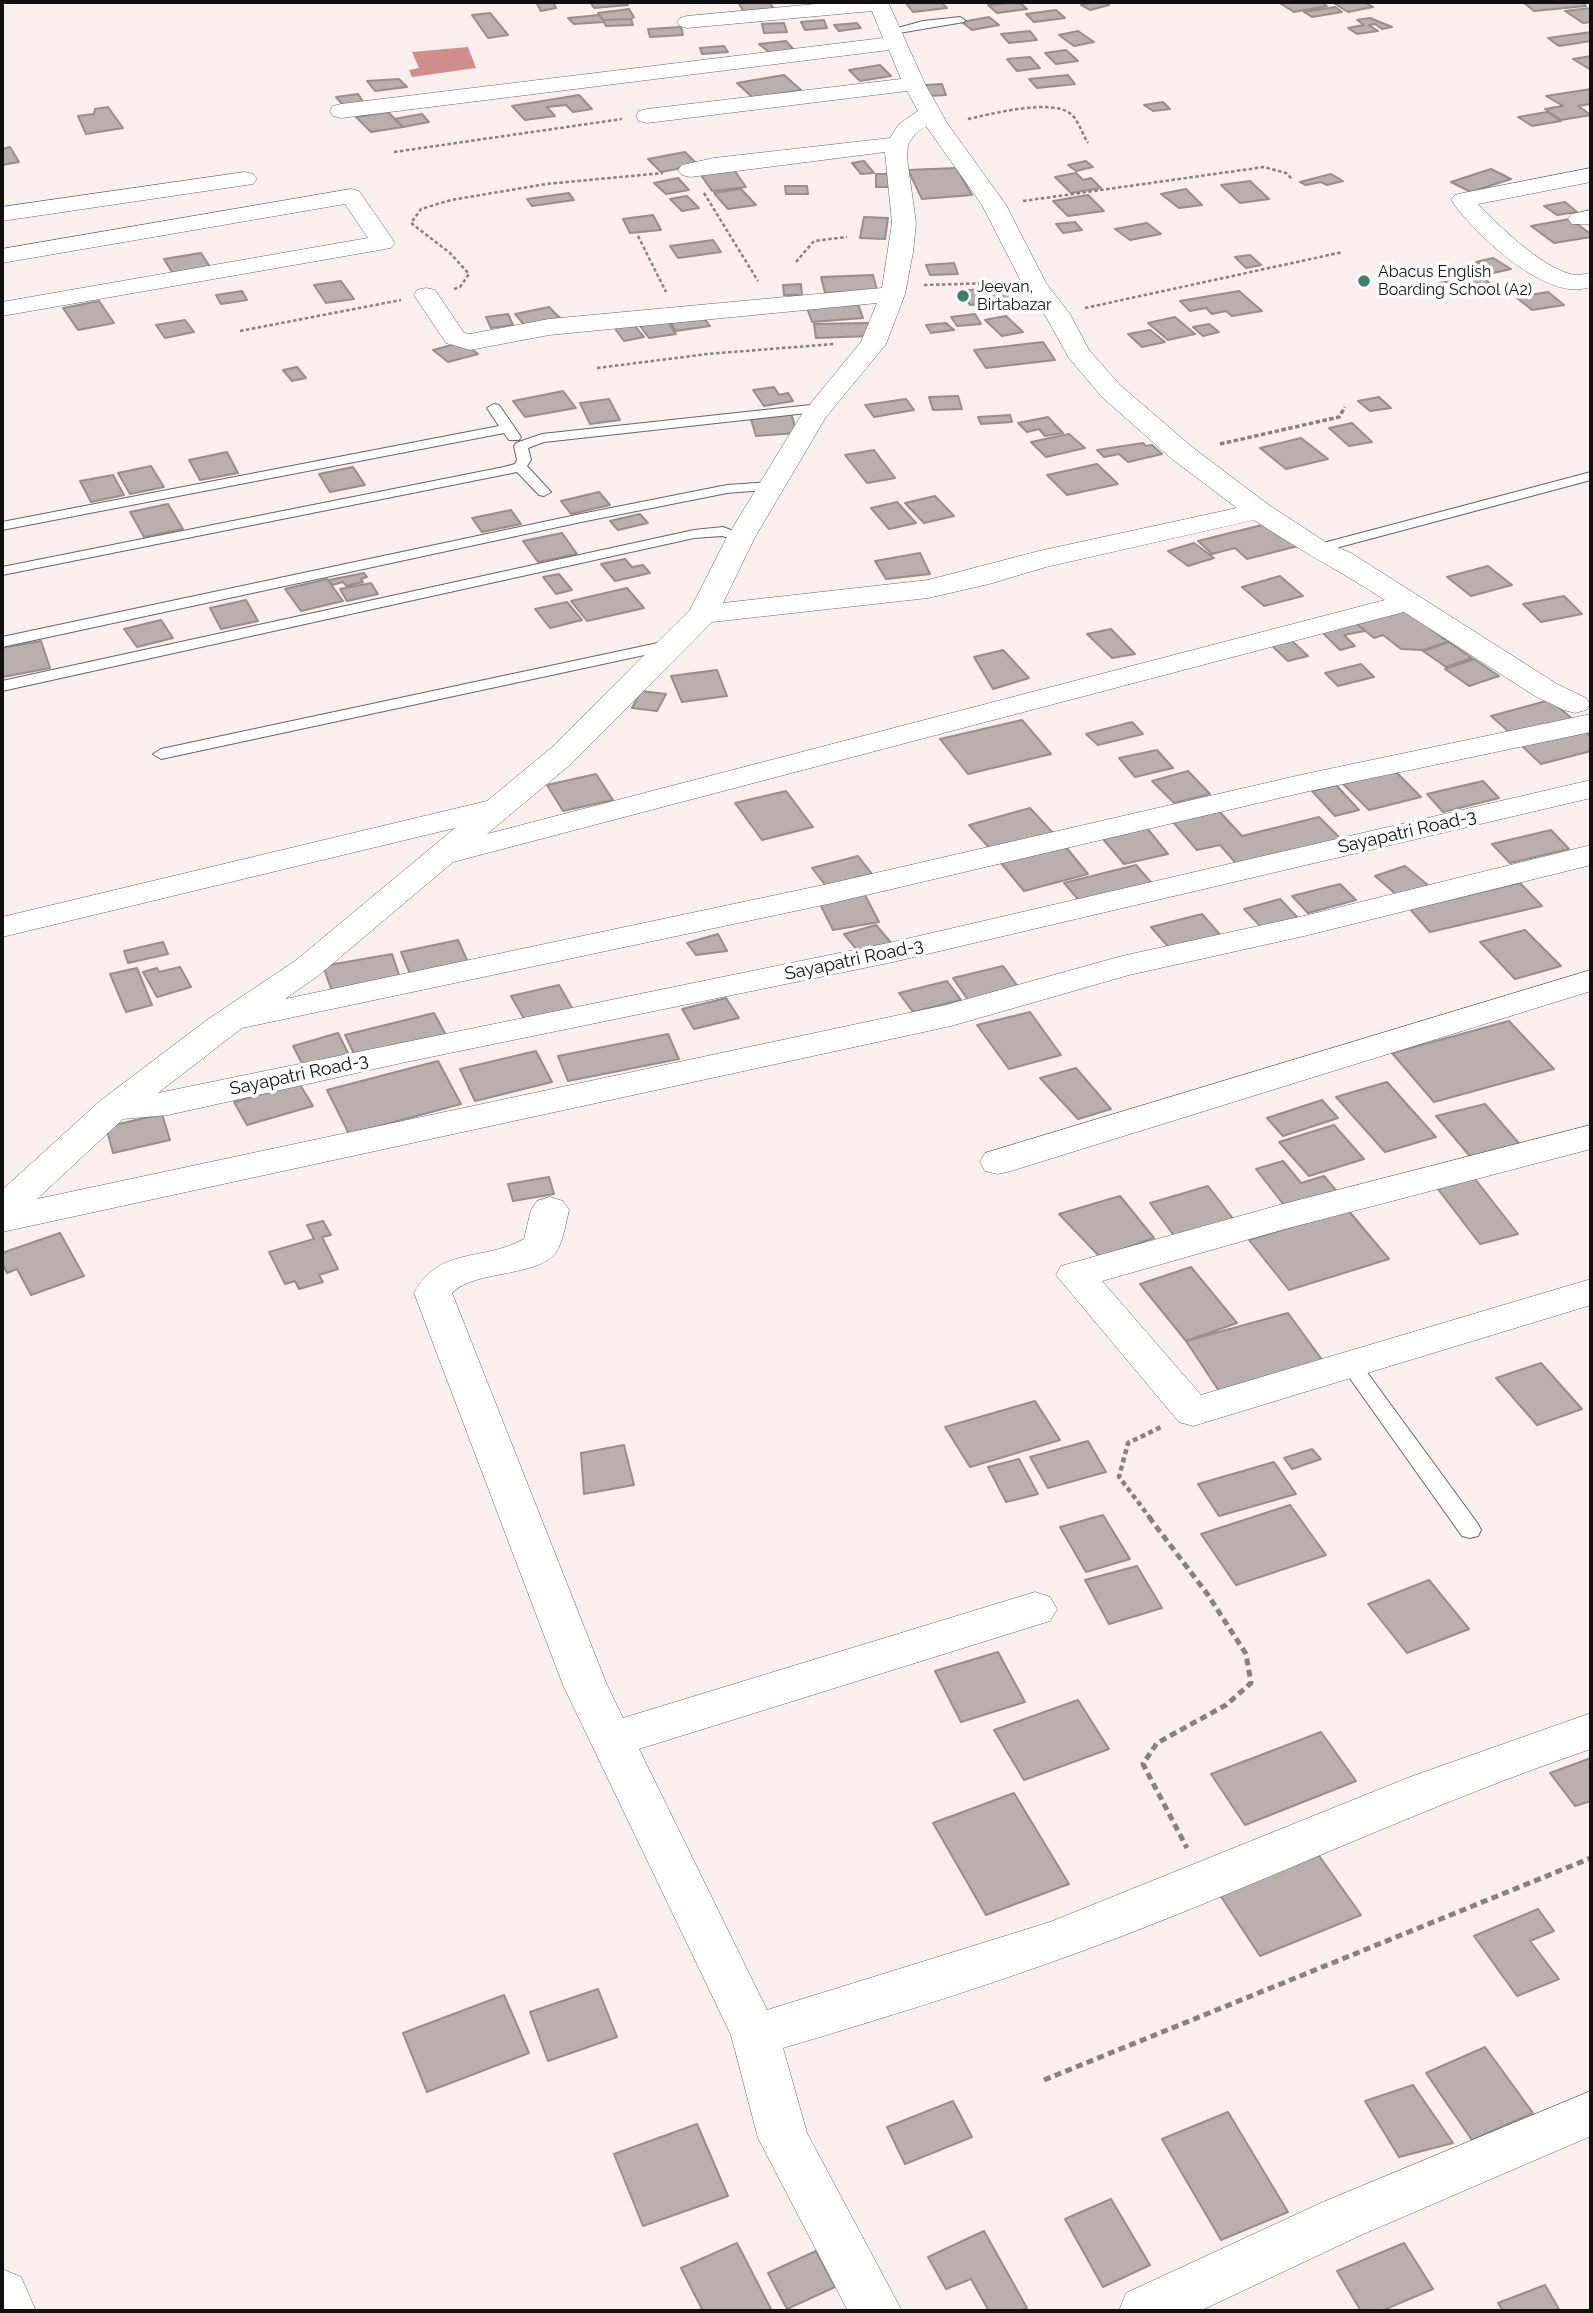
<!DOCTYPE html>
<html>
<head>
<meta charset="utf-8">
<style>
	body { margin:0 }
	#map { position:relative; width:1593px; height:2313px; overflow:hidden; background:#f8efee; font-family:Raleway,sans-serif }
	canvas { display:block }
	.frame { position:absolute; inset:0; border:4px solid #120f0f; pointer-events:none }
</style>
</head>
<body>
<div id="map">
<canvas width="1593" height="2313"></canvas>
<div class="frame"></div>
</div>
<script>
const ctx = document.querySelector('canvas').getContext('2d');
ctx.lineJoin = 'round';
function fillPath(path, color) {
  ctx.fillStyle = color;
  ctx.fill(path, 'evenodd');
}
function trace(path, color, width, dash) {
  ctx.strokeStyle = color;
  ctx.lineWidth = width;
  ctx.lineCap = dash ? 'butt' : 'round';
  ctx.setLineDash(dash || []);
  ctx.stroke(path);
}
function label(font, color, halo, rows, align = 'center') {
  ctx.font = font + ' Raleway,sans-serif';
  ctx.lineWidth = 7;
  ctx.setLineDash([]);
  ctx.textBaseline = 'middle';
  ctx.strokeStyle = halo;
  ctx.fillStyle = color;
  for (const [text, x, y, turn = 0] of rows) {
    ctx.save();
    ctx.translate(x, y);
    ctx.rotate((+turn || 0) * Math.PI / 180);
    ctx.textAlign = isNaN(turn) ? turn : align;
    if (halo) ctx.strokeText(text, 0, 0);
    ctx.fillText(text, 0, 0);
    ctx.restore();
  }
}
fillPath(new Path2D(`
	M468 47 476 68 412 77 409 70 419 68 412 52Z`), '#d08d8b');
const building = new Path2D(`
	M536 2H553L556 8 541 11Z
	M590 2H626L628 5 594 8Z
	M738 2H769L774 9 744 12Z
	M905 2H941L947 8 913 12Z
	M1019 2 1027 9 997 13 988 5Z
	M1094 2H1103L1109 5 1090 10 1081 5Z
	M1278 2H1320L1327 6 1294 12Z
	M1332 2H1364L1373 7 1348 12Z
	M1523 2H1582L1586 6 1534 11Z
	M1335 7 1342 12 1312 17 1304 12Z
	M1591 8V22L1583 23 1565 11Z
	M629 9 634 17 631 19 603 20 598 13Z
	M1056 10 1065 18 1034 22 1026 14Z
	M490 13 508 35 488 38 472 15Z
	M599 15 604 22 574 24 568 18Z
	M989 17 999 25 972 30 962 22Z
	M1370 18 1392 27 1382 29 1375 24 1369 25 1378 31 1357 34 1348 28 1364 25 1357 20Z
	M631 19 633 25 606 26 603 20Z
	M824 20 827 28 805 30 801 22Z
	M784 23 787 32 764 33 762 24Z
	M857 23 861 28 839 31 834 25Z
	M681 27 683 35 650 37 648 29Z
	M1030 31 1037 40 1009 43 1001 34Z
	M1078 31 1094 42 1074 46 1059 35Z
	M1591 32V41L1559 46 1548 38Z
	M786 41 794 50 770 53 759 44Z
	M724 46 728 52 702 54 700 48Z
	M1066 50 1078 61 1056 64 1045 53Z
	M1591 56V70L1573 59Z
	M1030 57 1040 68 1017 71 1007 59Z
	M880 65 891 76 860 81 849 70Z
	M784 75 801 90 753 98 737 83Z
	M1068 75 1075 84 1037 88 1029 79Z
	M399 79 407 87 375 91 367 81Z
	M942 84 946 95 929 96 925 85Z
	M1591 89V104L1578 106 1591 115 1561 120 1545 109 1563 106 1546 96Z
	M358 94 364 103 344 106 336 97Z
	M579 95 592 109 573 112 566 105 547 107 555 116 525 120 512 106Z
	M1163 102 1170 109 1153 111 1144 105Z
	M108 107 123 128 86 134 78 116 94 114 95 109Z
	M388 112 403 127 371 132 356 117Z
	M1547 112 1561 121 1532 126 1518 117Z
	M422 114 429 122 403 127 394 119Z
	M10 147 19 162 2 165V149Z
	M685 152 698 165 661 172 648 159Z
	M864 161 874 173 861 174 852 163Z
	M1086 161 1093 167 1076 171 1068 165Z
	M732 167 746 187 712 191 698 171Z
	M956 168 972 195 922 199 908 170Z
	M1491 169 1511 179 1471 192 1451 182Z
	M1076 173 1083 180 1091 178 1101 188 1071 193 1055 177Z
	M876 174H893L894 187H876Z
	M1331 174 1343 181 1327 185 1321 182 1306 185 1300 182Z
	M678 178 689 190 666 194 654 183Z
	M1250 181 1269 199 1240 203 1221 185Z
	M785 186H807L808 194H786Z
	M741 189 756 205 728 209 714 193Z
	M1186 189 1202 205 1179 208 1161 194Z
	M569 193 574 200 532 206 527 199Z
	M1088 195 1104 211 1068 216 1053 201Z
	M687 196 699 208 682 211 670 199Z
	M1565 202 1577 212 1557 215 1544 206Z
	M653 215 661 230 630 233 623 219Z
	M864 217 888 218 885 239 860 238Z
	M1570 219 1591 234V237L1554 243 1531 226Z
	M1075 222 1082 230 1063 233 1056 224Z
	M1147 223 1161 234 1130 240 1115 229Z
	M713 240 721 252 678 258 670 246Z
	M201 253 212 270 175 277 164 259Z
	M1250 255 1261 265 1246 268 1235 257Z
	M1493 258 1511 269 1493 273 1476 262Z
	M954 263 958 274 930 275 926 265Z
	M873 275 877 290 825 293 821 277Z
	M1480 275 1492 285 1452 292 1440 283Z
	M341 281 354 299 326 303 314 285Z
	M801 284 802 295H784L783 285Z
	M1009 286 1017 300 970 305 961 291Z
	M242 291 247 300 221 304 216 295Z
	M1239 291 1262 311 1232 316 1226 311 1212 314 1206 308 1190 311 1180 301Z
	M1548 292 1564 305 1532 310 1516 297Z
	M99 301 114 323 78 330 63 308Z
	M858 304 863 318 812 322 807 308Z
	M549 307 562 320 527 328 515 314Z
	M508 314 513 325 491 328 486 317Z
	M975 314 981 324 957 326 951 317Z
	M1006 316 1023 332 1002 336 985 320Z
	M703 317 710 326 676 331 670 322Z
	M1175 317 1195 334 1168 340 1148 323Z
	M666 319 676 334 649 338 638 323Z
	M185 320 194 332 165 338 156 325Z
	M632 323 644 337 624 341 613 326Z
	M868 323 870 336 816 338 814 324Z
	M946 323 954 330 931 333 926 325Z
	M1209 324 1219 332 1203 336 1193 327Z
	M1150 330 1165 342 1142 347 1128 334Z
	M463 342 478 354 448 362 433 350Z
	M1043 342 1055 360 986 368 974 350Z
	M297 367 306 378 292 381 283 370Z
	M774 387 779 395 788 393 793 401 764 406 753 390Z
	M563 391 576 408 525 417 513 401Z
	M958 396 962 409 933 410 929 397Z
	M1379 397 1391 408 1370 411 1358 401Z
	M609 399 620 420 590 424 580 403Z
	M906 399 914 410 874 417 865 405Z
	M791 413 797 433 756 436 750 416Z
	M1010 415 1012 422 981 424 978 417Z
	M1048 417 1063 433 1045 436 1039 429 1027 432 1018 423Z
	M1352 423 1372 442 1349 446 1329 428Z
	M1069 434 1085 448 1046 457 1031 442Z
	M1301 438 1328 459 1286 469 1260 448Z
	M1143 443 1146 446 1152 445 1162 454 1128 462 1119 454 1104 457 1097 450Z
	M874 450 895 478 867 483 845 455Z
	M227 452 238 473 200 480 189 460Z
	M1097 464 1118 484 1067 495 1047 475Z
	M151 466 164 487 130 494 118 473Z
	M353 467 365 485 330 492 319 474Z
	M113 475 124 495 91 502 80 481Z
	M599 492 610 505 571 514 561 501Z
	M935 496 954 516 924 523 905 503Z
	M897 502 916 523 889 529 871 508Z
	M168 504 183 529 144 537 130 512Z
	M511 510 521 524 482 532 472 518Z
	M640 514 648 523 618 530 610 521Z
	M1270 523 1298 546 1247 559 1235 548 1212 554 1198 541Z
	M562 533 577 554 538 562 523 541Z
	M1194 543 1214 558 1188 566 1168 551Z
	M920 553 930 574 886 579 875 561Z
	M625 559 632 567 643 565 650 573 615 581 601 564Z
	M1488 566 1512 585 1471 596 1447 577Z
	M364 573 367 577 361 579 363 582 346 586 343 582 332 585 329 580Z
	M559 574 572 590 556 594 543 577Z
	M1280 576 1303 596 1264 606 1242 587Z
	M327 579 343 601 301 611 285 589Z
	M371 583 378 594 347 601 340 589Z
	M627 588 644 608 587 621 571 601Z
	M1564 596 1582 614 1541 622 1523 604Z
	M246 600 258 621 221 629 210 608Z
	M567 602 582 620 550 628 535 609Z
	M1406 610 1448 642 1423 650 1401 649 1383 635 1374 638 1357 624Z
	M161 620 173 638 137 647 124 629Z
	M1357 624 1365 631 1344 635 1355 646 1340 650 1320 630Z
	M1111 629 1135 654 1112 658 1087 634Z
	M1290 639 1308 656 1288 661 1270 644Z
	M41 641 50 668 3 677 2 648Z
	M1449 642 1472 658 1446 667 1423 651Z
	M1003 650 1029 678 993 689 974 657Z
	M1474 659 1499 676 1469 686 1445 669Z
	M1361 664 1374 677 1338 686 1325 673Z
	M717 670 727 696 682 702 671 676Z
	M641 691 666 694 657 711 632 708Z
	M1550 700 1575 721 1515 737 1491 716Z
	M1022 720 1051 754 968 774 940 739Z
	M1132 722 1143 734 1098 745 1086 734Z
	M1583 729 1591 737V751L1541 764 1521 745Z
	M1157 750 1173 768 1135 777 1119 758Z
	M1188 771 1210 794 1174 803 1152 781Z
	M1395 771 1421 797 1369 810 1343 784Z
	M596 774 613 800 563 811 547 785Z
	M1483 781 1499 798 1443 812 1427 794Z
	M1336 785 1359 810 1335 816 1312 791Z
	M786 791 813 827 762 840 735 803Z
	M1030 808 1053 833 991 850 969 825Z
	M1219 811 1242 836 1319 817 1344 842 1241 869 1220 845 1197 850 1173 822Z
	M1147 828 1168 854 1124 864 1103 839Z
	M1551 830 1569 849 1510 863 1492 844Z
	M1065 846 1088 874 1024 891 1001 863Z
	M858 856 872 874 826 886 812 868Z
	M1136 865 1156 888 1084 906 1064 883Z
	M1405 866 1429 886 1398 896 1375 876Z
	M1520 883 1542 906 1430 932 1410 909Z
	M1340 884 1356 900 1308 913 1292 896Z
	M865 895 879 922 833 930 819 902Z
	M1280 899 1298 918 1262 928 1244 909Z
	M1202 914 1223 938 1172 951 1151 927Z
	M876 925 893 945 861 955 844 934Z
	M1525 930 1561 966 1515 979 1480 942Z
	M718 934 727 951 696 955 687 943Z
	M458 940 471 969 413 981 401 952Z
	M163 942 168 954 128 963 124 951Z
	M392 954 401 981 333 994 323 966Z
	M1003 966 1019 988 968 1000 953 978Z
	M180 967 191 987 157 997 143 972 157 968 159 972Z
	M137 968 152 1005 126 1012 110 974Z
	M947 981 961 1000 913 1012 899 993Z
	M559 985 575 1013 527 1024 511 996Z
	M726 998 739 1018 694 1029 682 1009Z
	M1030 1012 1061 1055 1009 1069 977 1025Z
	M434 1013 447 1037 357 1060 345 1035Z
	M1509 1021 1554 1069 1434 1102 1392 1053Z
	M338 1033 350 1057 305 1069 293 1046Z
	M668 1034 679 1059 568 1081 558 1056Z
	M536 1051 552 1082 475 1101 460 1069Z
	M438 1061 461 1104 349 1134 327 1090Z
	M1076 1068 1111 1109 1078 1119 1040 1078Z
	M1387 1082 1436 1137 1385 1152 1336 1097Z
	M299 1083 313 1106 247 1125 234 1102Z
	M1322 1100 1338 1118 1283 1136 1267 1118Z
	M1485 1104 1523 1148 1474 1161 1436 1116Z
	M162 1114 170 1140 113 1153 106 1127Z
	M1334 1125 1364 1159 1309 1176 1279 1142Z
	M1283 1161 1301 1183 1324 1176 1339 1194 1287 1209 1256 1169Z
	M1468 1170 1518 1234 1480 1244 1431 1180Z
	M549 1177 554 1194 513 1201 508 1184Z
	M1208 1186 1237 1224 1178 1241 1150 1203Z
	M1120 1196 1154 1238 1100 1257 1059 1214Z
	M1348 1210 1389 1259 1289 1290 1249 1240Z
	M323 1221 331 1235 322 1237 338 1269 319 1275 323 1282 299 1289 295 1281 285 1284 269 1252 314 1239 307 1225Z
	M60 1233 84 1276 31 1295 17 1269 7 1273 2 1263V1253Z
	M1191 1267 1237 1323 1186 1341 1140 1284Z
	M1288 1313 1323 1361 1219 1391 1186 1341Z
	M1541 1363 1582 1409 1537 1425 1496 1378Z
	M1035 1401 1060 1440 970 1467 945 1427Z
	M1088 1441 1106 1472 1048 1488 1030 1457Z
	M624 1445 634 1485 584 1494 581 1453Z
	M1312 1449 1321 1459 1292 1469 1284 1458Z
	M1019 1459 1038 1494 1006 1502 988 1467Z
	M1274 1462 1296 1494 1219 1516 1198 1484Z
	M1290 1505 1326 1555 1236 1585 1201 1534Z
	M1103 1515 1130 1559 1086 1572 1060 1527Z
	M1137 1566 1162 1608 1109 1624 1085 1580Z
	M1429 1580 1469 1629 1407 1653 1368 1604Z
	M998 1652 1025 1702 961 1722 935 1671Z
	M1078 1700 1109 1749 1024 1780 994 1730Z
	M1321 1732 1356 1781 1245 1825 1211 1774Z
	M1591 1758V1801L1575 1806 1550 1773Z
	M1014 1793 1069 1884 986 1915 933 1823Z
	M1315 1850 1361 1915 1260 1956 1216 1889Z
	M1538 1909 1554 1931 1530 1941 1559 1979 1517 1996 1474 1936Z
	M598 1989 617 2037 548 2061 530 2012Z
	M504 1995 529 2053 427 2092 403 2033Z
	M1485 2047 1533 2113 1472 2140 1426 2073Z
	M1413 2085 1453 2143 1399 2157 1365 2101Z
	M953 2101 972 2137 905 2164 887 2127Z
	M1228 2112 1288 2212 1221 2240 1162 2139Z
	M697 2124 728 2196 643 2226 614 2154Z
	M1111 2199 1150 2265 1103 2287 1065 2219Z
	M984 2231 1027 2308 1019 2311H989L971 2279 946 2289 928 2257Z
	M737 2243 772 2311H703L681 2268Z
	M1404 2243 1433 2289 1381 2311H1361L1337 2271Z
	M816 2251 835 2287 787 2309 768 2273Z
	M1545 2285 1560 2311H1503L1498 2303Z`);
fillPath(building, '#b8afae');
trace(building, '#978f8e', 2);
const service = new Path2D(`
	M960 17 965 20 964 22 893 34 887 31 923 21Z
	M494 404 499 405 521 437 519 440H509L504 433 2 530V522L499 426 487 408Z
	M820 404 825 405V411L544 442 528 448 531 460 527 466 551 492 544 496 539 495 517 472 2 575V567L504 467 515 464 517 460 514 446 516 443 542 434Z
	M1591 472V480L1317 553 1310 549 1312 546Z
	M771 482 778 486 776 489 727 493 581 522 2 647V637L581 514 727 485Z
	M723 527 748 537 741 541 722 536 694 538 2 691V681L694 530Z
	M672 640 680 645 677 648 161 759 153 754 161 749Z
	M1351 1358 1358 1360 1478 1524 1481 1530 1478 1536 1470 1538 1462 1536 1344 1370 1341 1365 1344 1360Z`);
const minor = new Path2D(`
	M837 2H888L925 84 947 123 1006 205 1046 283 1070 314 1089 350 1120 385 1192 447 1269 505 1327 543 1351 553 1557 684 1586 698 1590 704 1586 710 1575 713 1564 710 1535 696 1404 612 453 862 319 975 285 999 828 884 1305 774 1591 714V732L1305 792 828 904 242 1028 158 1093 893 942 1591 780V798L893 962 406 1062 168 1115 123 1119 37 1199 946 1005 1122 956 1304 916 1591 845V865L1304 936 1129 975 951 1026 2 1232V1190L100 1101 207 1020 295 961 455 828 2 937V917L487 801 550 749 690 610 727 537 802 414 861 342 877 303 549 335 470 350 446 343 414 295 417 290 426 288 435 290 464 333 470 334 549 319 882 288 892 223 885 152 690 177 682 175 678 170 682 165 714 158 890 138 899 124 918 111 907 91 647 123 639 121 636 116 639 111 647 109 901 79 889 50 341 118 333 116 330 111 333 106 341 104 883 38 872 11 687 28 680 26 677 22 680 18 687 16ZM926 126 982 205 1023 285 1045 315 1069 358 1102 397 1172 459 1237 508 1039 551 928 580 723 603 755 537 826 417 886 344 905 294 913 252 916 223 907 158 908 144 915 134ZM1254 520C1297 549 1342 572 1385 600L487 834 572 763 712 622 928 598 989 584 1046 567Z
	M1591 168V182L1478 204C1500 227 1539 265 1570 274 1577 276 1584 274 1591 273V287C1584 289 1576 290 1569 289 1529 284 1473 232 1451 200L1455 195 1463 193Z
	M245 172 253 174 257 179 253 184 2 221V207Z
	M351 189 359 191 395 243 391 248 2 316V302L368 238 345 204 2 263V249Z
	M1591 210V224H1572L1568 219 1572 214Z
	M1591 970V991L1011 1171 998 1174 985 1171 980 1162 985 1153Z
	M1591 1125V1149L1285 1229 1102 1281 1201 1395 1591 1279V1305L1193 1426 1179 1422 1056 1275 1061 1266 1075 1262 1283 1204Z
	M550 1197 563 1201 569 1210C566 1222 564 1236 559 1247 545 1279 476 1268 452 1293L607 1685 623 1718 1035 1592 1050 1597 1057 1609 1050 1621 639 1749 767 2010 1050 1922 1410 1777 1591 1713V1749C1432 1803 1281 1875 1125 1935 1013 1978 898 2014 783 2048L807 2133 902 2311H848L758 2138 731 2035 563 1685 414 1293C439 1246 483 1262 524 1239L531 1210 537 1201Z
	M1591 2091V2136L1359 2236 1200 2311H1119L1126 2293 1323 2202Z
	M2 2269 21 2277 36 2311H2Z`);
trace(service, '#6c6464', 2);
trace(minor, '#6c6464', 1);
trace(new Path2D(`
	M968 119C991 114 1052 98 1071 114 1079 121 1082 134 1088 143
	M394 152 622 119
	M704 193 758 281
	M1023 201 1264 167 1286 173 1292 179
	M638 236 666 292
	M796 262 814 241 847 237
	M924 285 994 283
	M454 289 460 287 469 274 450 253 411 223 421 209 451 200 546 184 663 173
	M1085 308 1343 252
	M240 331 401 300
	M597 368 707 354 834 344`), '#878180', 2.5, [3.5, 2.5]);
trace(new Path2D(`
	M1220 444 1339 417 1345 407`), '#878180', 3.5, [4.5, 2.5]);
trace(new Path2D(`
	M1151 1519 1119 1477 1128 1443 1161 1427`), '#878180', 4.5, [5, 3.5]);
trace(new Path2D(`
	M1149 1517 1208 1595 1246 1654 1251 1683 1226 1705 1157 1743 1143 1764 1187 1848
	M1044 2080 1591 1858`), '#878180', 5, [7, 4.5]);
fillPath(service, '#fff');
fillPath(minor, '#fff');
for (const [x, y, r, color] of [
	[1364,281,7,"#407e6b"],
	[963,296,7,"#407e6b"]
]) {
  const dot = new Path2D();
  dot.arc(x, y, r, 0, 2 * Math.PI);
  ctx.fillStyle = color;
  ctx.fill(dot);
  trace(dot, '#fff', 2.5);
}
label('16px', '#120f0f', '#fff', [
	["Abacus English",1378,272],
	["Boarding School (A2)",1378,290],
	["Jeevan,",977,287],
	["Birtabazar",977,305]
], 'left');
label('18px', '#120f0f', '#fff', [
	["Sayapatri Road-3",1407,832,-13],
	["Sayapatri Road-3",854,960,-12],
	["Sayapatri Road-3",299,1075,-12]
]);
</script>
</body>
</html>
